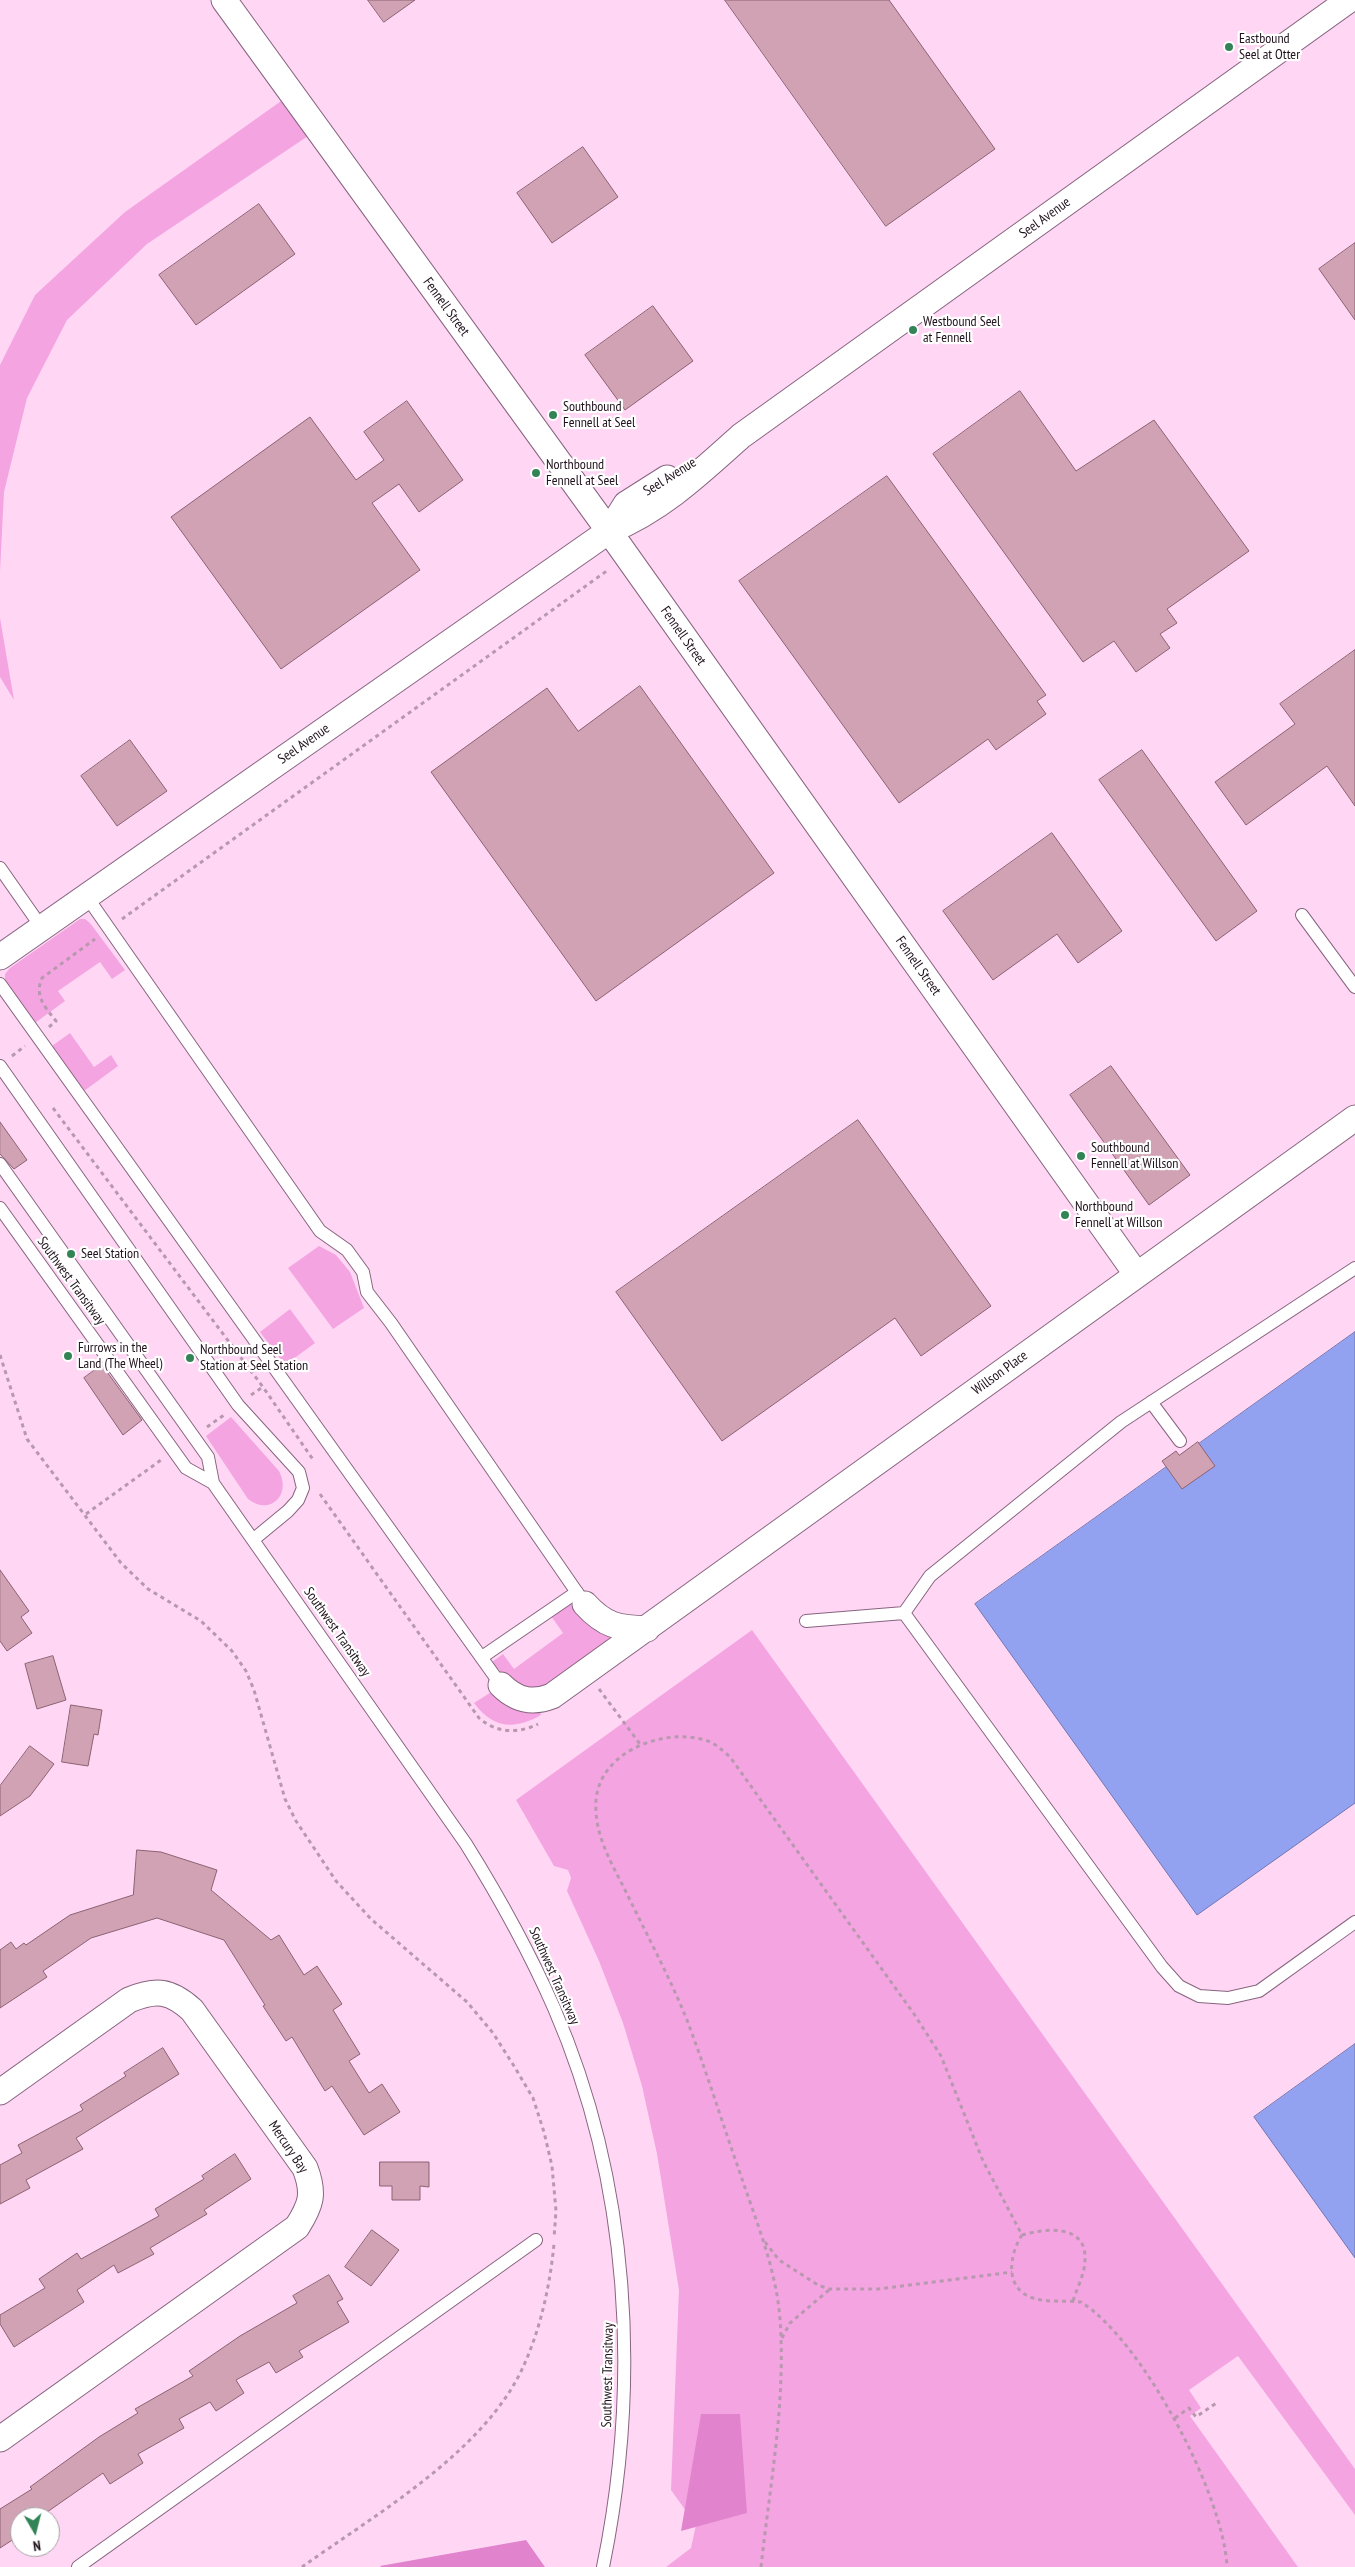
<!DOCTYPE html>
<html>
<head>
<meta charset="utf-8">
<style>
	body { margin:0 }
	#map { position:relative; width:1355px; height:2567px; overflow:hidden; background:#ffd7f4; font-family:"PT Sans Narrow",sans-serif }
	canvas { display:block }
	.north { position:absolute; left:10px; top:2507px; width:50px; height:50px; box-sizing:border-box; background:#fff; border:1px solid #a6a0a4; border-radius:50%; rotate:172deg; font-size:14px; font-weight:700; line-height:20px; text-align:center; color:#20121c }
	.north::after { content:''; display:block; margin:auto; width:18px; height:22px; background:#328456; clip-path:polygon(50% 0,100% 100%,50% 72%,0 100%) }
</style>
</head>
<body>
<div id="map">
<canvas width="1355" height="2567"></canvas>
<div class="north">N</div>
</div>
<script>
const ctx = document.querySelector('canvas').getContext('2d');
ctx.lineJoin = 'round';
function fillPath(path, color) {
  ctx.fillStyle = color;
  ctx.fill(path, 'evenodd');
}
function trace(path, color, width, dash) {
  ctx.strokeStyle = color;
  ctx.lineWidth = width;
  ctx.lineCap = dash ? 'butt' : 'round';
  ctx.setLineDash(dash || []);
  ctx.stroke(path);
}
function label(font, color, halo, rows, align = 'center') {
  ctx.font = font + ' "PT Sans Narrow",sans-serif';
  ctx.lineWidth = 4.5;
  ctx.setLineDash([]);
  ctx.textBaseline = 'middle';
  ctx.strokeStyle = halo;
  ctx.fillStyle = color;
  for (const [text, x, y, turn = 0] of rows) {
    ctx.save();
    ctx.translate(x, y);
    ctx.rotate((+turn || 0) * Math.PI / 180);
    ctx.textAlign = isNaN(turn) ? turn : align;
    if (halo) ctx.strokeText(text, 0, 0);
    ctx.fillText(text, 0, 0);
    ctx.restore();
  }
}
fillPath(new Path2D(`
	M291 94 317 130 147 244 67 320 27 398 4 492 0 572V365L35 295 125 212Z
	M0 618 14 700 0 677Z
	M80 919H85L90 923 125 970 112 979 100 962 58 991 65 1001 35 1023 5 981V974L10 968Z
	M70 1033 94 1067 111 1055 118 1066 84 1091 52 1046Z
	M319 1246 336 1255 350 1272 364 1308 333 1329 288 1268Z
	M290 1309 315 1343 285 1365 260 1332Z
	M231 1417 279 1471C292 1496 269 1516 248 1499L206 1436Z
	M570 1603 576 1612 612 1637V1645C595 1657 552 1694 532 1691 519 1690 499 1672 492 1662L503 1654 514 1669 563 1633 551 1616Z
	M752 1630 1355 2469V2515L1238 2356 1189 2390 1201 2408 1190 2416 1298 2567H666L691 2548 696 2525 671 2490 679 2290 657 2154 642 2086 623 2023 599 1961 567 1891 571 1878 568 1870 554 1866 516 1800Z
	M496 1689 540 1711 541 1715C515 1730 493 1729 474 1703Z`), '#f4a5e1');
fillPath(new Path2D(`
	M701 2414H740L747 2513 681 2531Z
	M526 2540 545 2567H381L380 2566Z`), '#e184cd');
const water = new Path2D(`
	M1355 1332V1803L1197 1915 975 1604Z
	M1355 2044V2258L1254 2117Z`);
fillPath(water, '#93a1f1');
trace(water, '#7076b1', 1);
const building = new Path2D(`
	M368 0H415L384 22Z
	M725 0H889L995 149 886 226Z
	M583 147 618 197 552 243 517 193Z
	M259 204 295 254 196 325 159 275Z
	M1355 243V320L1319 269Z
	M653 306 693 361 625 410 585 355Z
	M1020 391 1076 471 1154 420 1249 551 1167 609 1177 623 1160 634 1170 648 1136 672 1114 641 1083 662 933 454Z
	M407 401 463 480 419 512 399 484 372 503 420 570 281 669 171 517 310 417 356 480 384 460 364 432Z
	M887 476 1046 695 1037 701 1046 714 996 750 988 739 899 803 739 581Z
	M1355 650V806L1327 766 1246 825 1215 782 1295 724 1280 704Z
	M640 686 774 873 596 1001 431 772 547 688 578 731Z
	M130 740 167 791 117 826 81 776Z
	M1142 750 1257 911 1216 941 1099 780Z
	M1052 833 1122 931 1078 963 1057 934 993 980 943 911Z
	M1111 1066 1190 1175 1149 1205 1070 1095Z
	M858 1120 991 1306 921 1356 895 1318 722 1441 616 1292Z
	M0 1122 27 1160 14 1169 0 1154Z
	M102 1365 142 1420 123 1435 84 1378Z
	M1198 1442 1215 1466 1182 1489 1162 1461 1176 1451 1179 1455Z
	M0 1570 29 1611 21 1617 32 1633 7 1651 0 1641Z
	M53 1656 66 1700 37 1709 25 1664Z
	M71 1705 102 1710 98 1735 94 1734 88 1766 62 1762Z
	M30 1746 54 1764 30 1796 0 1816V1786Z
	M137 1850 161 1852 217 1870 211 1890 271 1940 279 1935 304 1975 317 1966 342 2004 333 2010 360 2054 349 2061 369 2093 382 2084 400 2112 364 2135 332 2086 325 2091 292 2037 286 2041 263 2006 265 2005 224 1940 157 1918 91 1938 43 1971 47 1977 0 2008V1950L11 1942 16 1949 24 1943 26 1945 70 1915 133 1895Z
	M163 2048 179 2074 76 2138 83 2149 26 2180 30 2188 0 2204V2165L22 2153 18 2145 83 2110 80 2105 126 2076 124 2073Z
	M235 2154 251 2179 204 2210 207 2214 150 2248 154 2254 118 2273 114 2265 77 2290 84 2302 14 2347 0 2324V2315L45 2288 39 2279 77 2253 81 2259 159 2216 155 2209 204 2179 202 2176Z
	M380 2162H429V2187L420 2186V2200H392V2186H380Z
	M372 2230 399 2250 371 2286 345 2267Z
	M329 2275 343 2299 337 2302 349 2322 299 2351 303 2357 276 2373 269 2362 236 2380 244 2393 216 2411 210 2402 179 2419 184 2428 138 2454 143 2463 110 2484 103 2473 40 2517H20V2535L0 2548V2509L32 2489 30 2487 99 2437 138 2413 135 2409 193 2376 189 2371 240 2336 297 2303 293 2296Z`);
fillPath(building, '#d1a2b3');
trace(building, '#8c6272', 1);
const service = new Path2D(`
	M0 868 42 928
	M87 897 320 1231 347 1250 363 1272 367 1292 391 1323 585 1604
	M1302 915 1355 987
	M0 984 501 1685
	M0 1066 238 1405 299 1472 303 1488 298 1500 288 1511 254 1539
	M0 1164 208 1457 213 1483 466 1844C499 1897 529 1951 554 2008 630 2183 641 2382 603 2567
	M0 1208 186 1468 213 1483
	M1151 1402 1180 1441
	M904 1613 1162 1967 1179 1986 1199 1996 1228 1998 1259 1991 1355 1922
	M806 1621 904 1613 930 1576 1121 1422 1355 1268
	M482 1657 577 1592
	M78 2567 536 2240`);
const minor = new Path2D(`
	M224 0 609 531 1137 1275
	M609 531 626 504 667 478
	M0 957 609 531C660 511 701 472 741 436L1349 0
	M585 1604C605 1626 618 1628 647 1629
	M501 1685C516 1700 532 1704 552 1696L1355 1118
	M0 2092 129 2000C156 1989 170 1990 192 2010L305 2168C315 2194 311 2205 297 2227L0 2439`);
trace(service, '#87647f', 14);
trace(minor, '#87647f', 27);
trace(new Path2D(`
	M122 919 608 570
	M49 1027 56 1021C45 1007 34 996 42 978L95 939
	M12 1056 25 1046
	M53 1108 263 1387 314 1461
	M0 1355 27 1439 121 1563 148 1589 201 1621 232 1651 246 1671 254 1690 285 1799 296 1821 336 1881 371 1919 467 2002 493 2033 514 2066 533 2098 544 2132 552 2166 556 2211 554 2238
	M251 1395 263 1387
	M207 1427 224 1415
	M320 1494 479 1718C496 1733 518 1734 538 1724
	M86 1514 161 1460
	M599 1689 640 1744
	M1022 2235C1046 2228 1087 2224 1085 2260 1085 2273 1077 2288 1073 2301
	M765 2242 779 2260 818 2285 829 2289H879L1012 2272
	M782 2338 790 2323 829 2290
	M1175 2418 1189 2408 1196 2417 1218 2402
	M302 2567C376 2514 486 2451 524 2365 541 2327 550 2285 554 2244
	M761 2567C770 2484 786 2402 780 2319 776 2268 756 2221 740 2173 722 2122 706 2070 687 2020 670 1978 648 1937 628 1896 613 1865 594 1837 596 1801 599 1753 660 1729 701 1739 713 1741 721 1749 730 1757L914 2014 941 2056 983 2161 1022 2235C1009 2255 1004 2289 1033 2298 1048 2303 1066 2300 1081 2302 1142 2340 1224 2495 1227 2567`), '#b798af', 3, [4, 4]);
trace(service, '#fff', 12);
trace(minor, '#fff', 25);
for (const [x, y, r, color] of [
	[1229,47,5,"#328456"],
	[913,330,5,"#328456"],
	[553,415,5,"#328456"],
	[536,473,5,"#328456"],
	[1081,1156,5,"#328456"],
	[1065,1215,5,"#328456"],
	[71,1254,5,"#328456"],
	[68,1356,5,"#328456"],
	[190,1358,5,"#328456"]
]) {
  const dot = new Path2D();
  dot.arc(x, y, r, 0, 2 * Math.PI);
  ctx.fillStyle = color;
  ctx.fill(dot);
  trace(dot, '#fff', 2);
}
label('14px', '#20121c', '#fff', [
	["Eastbound",1239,39],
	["Seel at Otter",1239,55],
	["Westbound Seel",923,322],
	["at Fennell",923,338],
	["Southbound",563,407],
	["Fennell at Seel",563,423],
	["Northbound",546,465],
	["Fennell at Seel",546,481],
	["Southbound",1091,1148],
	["Fennell at Willson",1091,1164],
	["Northbound",1075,1207],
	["Fennell at Willson",1075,1223],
	["Seel Station",81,1254],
	["Furrows in the",78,1348],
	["Land (The Wheel)",78,1364],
	["Northbound Seel",200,1350],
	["Station at Seel Station",200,1366]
], 'left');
label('14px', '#20121c', '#fff', [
	["Seel Avenue",1045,218,-36],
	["Fennell Street",446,307,54],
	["Seel Avenue",670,477,-32],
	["Fennell Street",683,636,55],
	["Seel Avenue",304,744,-35],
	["Fennell Street",918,966,55],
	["Southwest Transitway",71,1281,54],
	["Willson Place",1000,1373,-36],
	["Southwest Transitway",337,1632,55],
	["Southwest Transitway",554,1976,66],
	["Mercury Bay",288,2147,56],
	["Southwest Transitway",608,2375,-89]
]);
</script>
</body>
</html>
